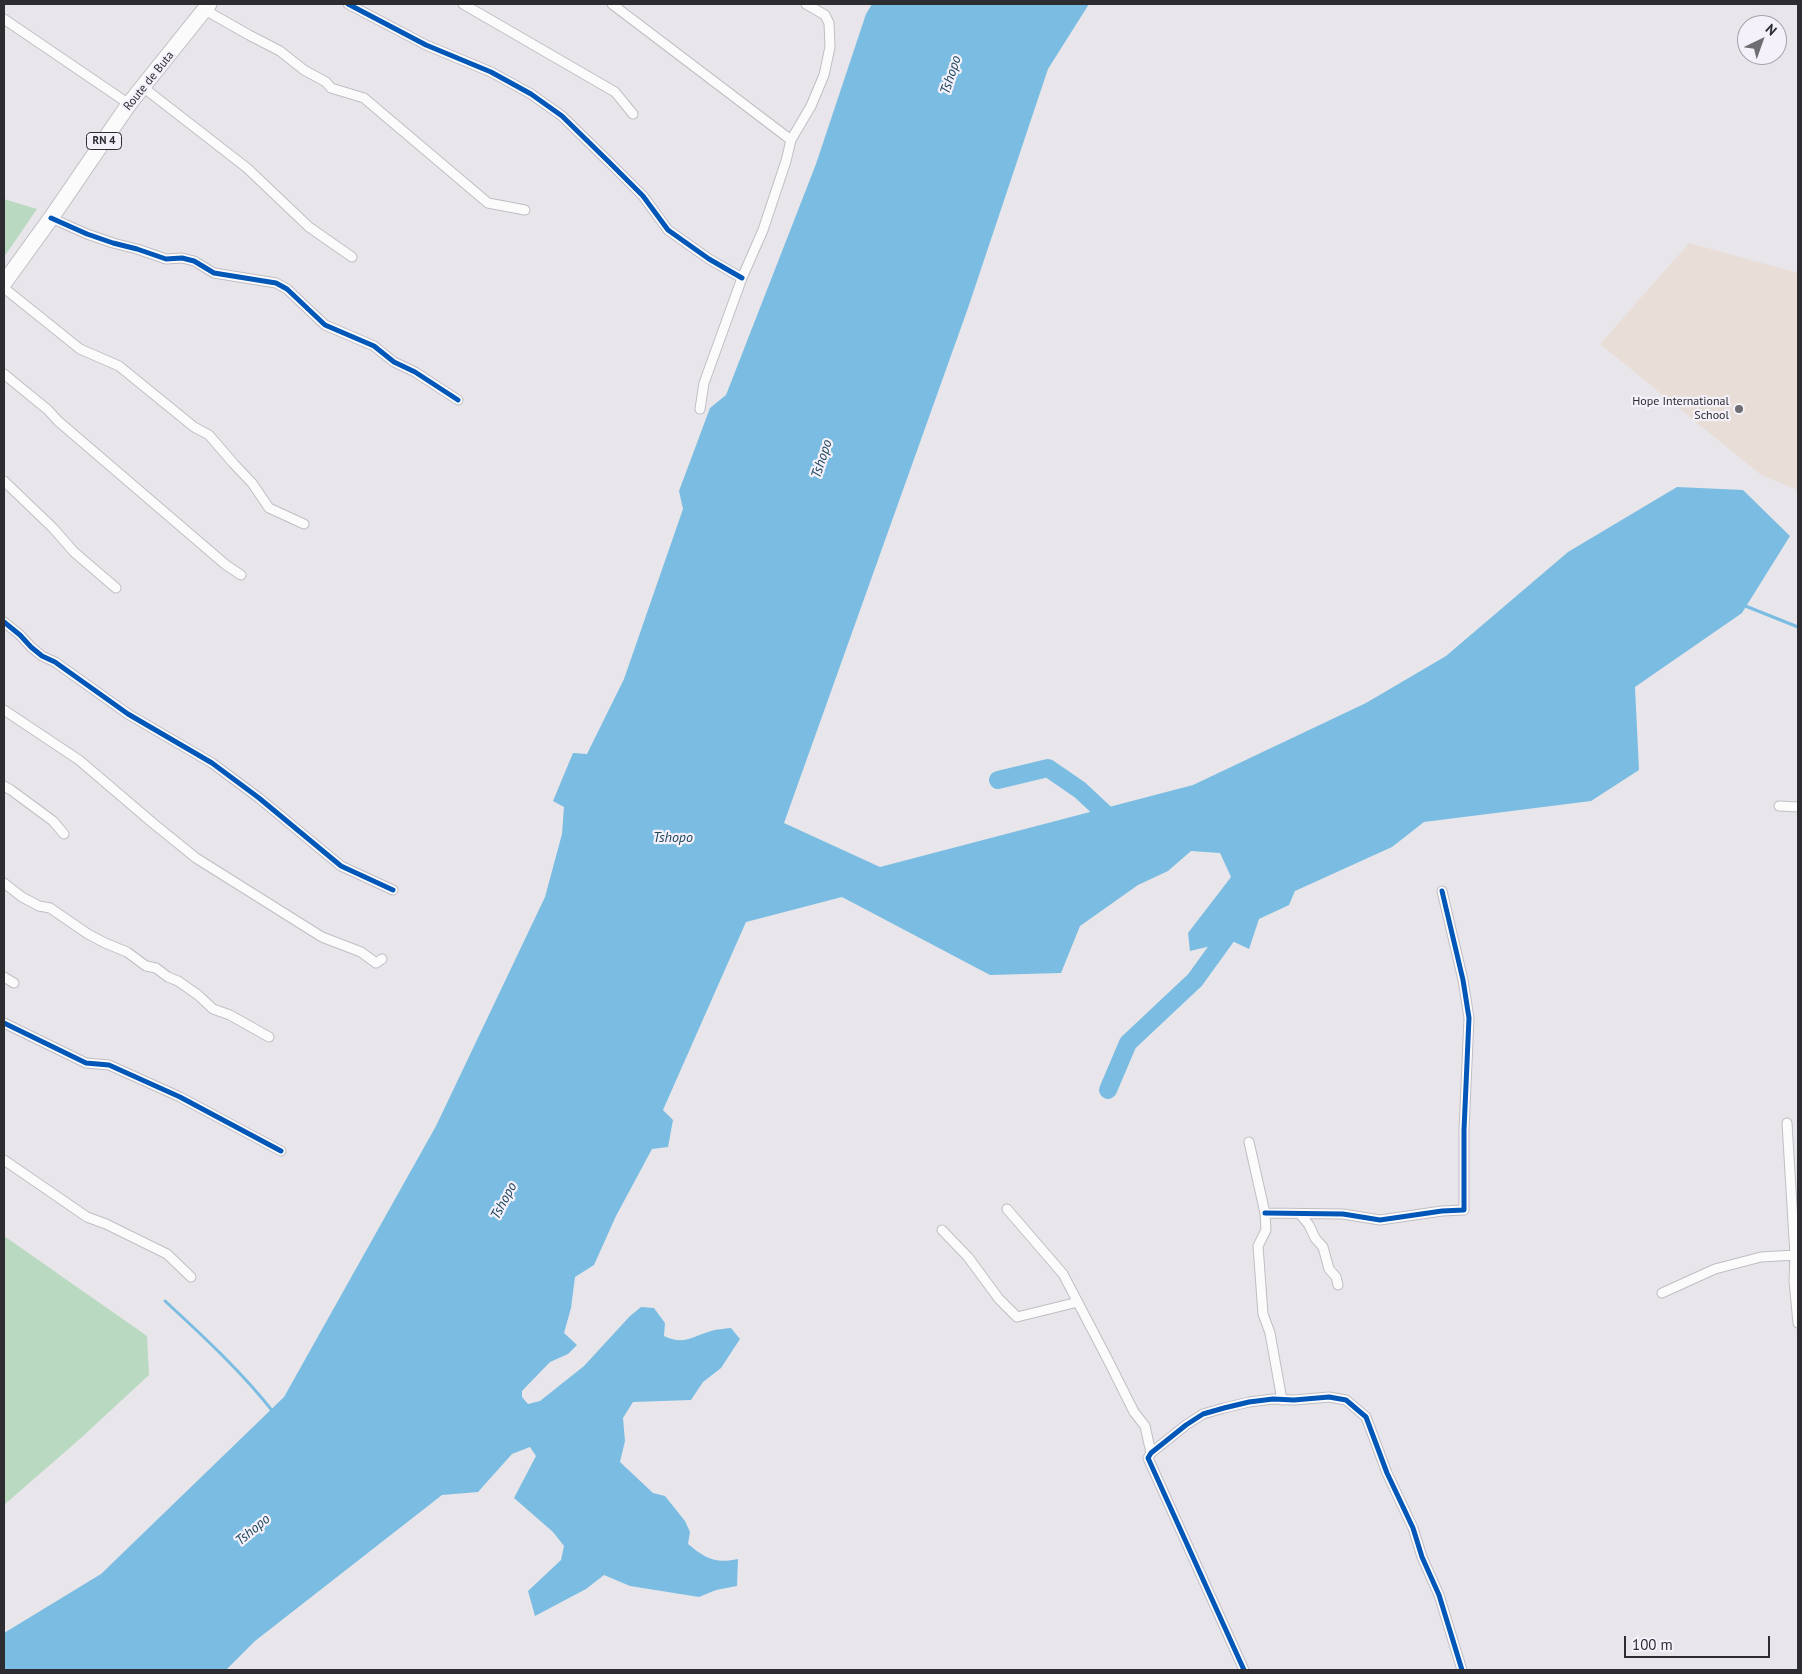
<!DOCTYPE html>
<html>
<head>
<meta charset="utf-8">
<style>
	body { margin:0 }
	#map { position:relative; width:1802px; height:1674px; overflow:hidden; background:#e8e6eb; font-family:"PT Sans",sans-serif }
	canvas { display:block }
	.frame { position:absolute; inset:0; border:5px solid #2d2c30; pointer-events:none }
	.north { position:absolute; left:1737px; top:15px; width:50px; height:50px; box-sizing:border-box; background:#f4f1fb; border:1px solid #a4a2aa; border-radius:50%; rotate:42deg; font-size:14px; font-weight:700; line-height:20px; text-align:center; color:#2d2c30 }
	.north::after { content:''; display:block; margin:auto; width:18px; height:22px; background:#6e6d71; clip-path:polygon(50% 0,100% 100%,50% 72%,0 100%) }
	.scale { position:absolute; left:1624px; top:1636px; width:146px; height:22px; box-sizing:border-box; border:2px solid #2d2c30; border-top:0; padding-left:6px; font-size:15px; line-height:18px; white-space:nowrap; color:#2d2c30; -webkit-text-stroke:4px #f4f1fb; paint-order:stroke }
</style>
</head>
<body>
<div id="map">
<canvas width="1802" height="1674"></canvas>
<div class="frame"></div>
<div class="north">N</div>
<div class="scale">100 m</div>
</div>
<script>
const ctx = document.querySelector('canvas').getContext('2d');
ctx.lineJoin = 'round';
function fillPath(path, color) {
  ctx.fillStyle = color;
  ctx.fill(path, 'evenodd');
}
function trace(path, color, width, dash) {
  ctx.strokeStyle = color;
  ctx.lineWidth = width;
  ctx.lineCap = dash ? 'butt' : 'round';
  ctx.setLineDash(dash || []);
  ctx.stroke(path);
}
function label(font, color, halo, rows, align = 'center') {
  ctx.font = font + ' "PT Sans",sans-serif';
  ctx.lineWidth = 4.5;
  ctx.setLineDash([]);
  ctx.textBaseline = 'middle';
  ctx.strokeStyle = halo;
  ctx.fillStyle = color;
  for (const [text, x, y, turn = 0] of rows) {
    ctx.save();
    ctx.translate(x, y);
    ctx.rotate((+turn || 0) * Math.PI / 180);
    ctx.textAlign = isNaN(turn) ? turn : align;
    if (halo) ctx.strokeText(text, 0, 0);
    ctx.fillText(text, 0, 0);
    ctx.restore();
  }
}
fillPath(new Path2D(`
	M1689 243 1798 273V490L1761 475 1600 344Z`), '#e9ded7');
fillPath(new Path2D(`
	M4 199 37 209 4 257Z
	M4 1236 147 1336 149 1375 82 1437 4 1505Z`), '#b9d9c0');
fillPath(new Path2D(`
	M872 4H1089L1048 69 968 308 784 823 880 867 1193 785 1366 703 1446 656 1568 552 1677 487 1743 490 1790 536 1742 613 1635 687 1639 770 1591 801 1424 822 1392 847 1295 891 1289 905 1259 919 1249 949 1232 941 1190 951 1188 933 1231 877 1220 853 1191 851 1168 871 1138 885 1080 926 1061 973 990 975 842 897 746 922 663 1110 673 1120 668 1147 652 1149 616 1216 594 1265 575 1277 571 1308 564 1333 577 1345 568 1354 550 1362 522 1391V1397L528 1404 540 1401 584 1366 630 1316 641 1307 654 1308 665 1323 664 1336C685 1346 692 1336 711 1331 717 1329 724 1329 731 1328L740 1339 721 1368 703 1382 691 1400 633 1402 623 1418 625 1441 620 1462 653 1493 665 1496 685 1521 690 1532 688 1544C705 1558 715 1564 738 1559L737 1586 716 1590 699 1597 630 1586 604 1575 586 1589 535 1616 528 1591 561 1560 564 1546 553 1532 514 1498 536 1456 530 1447 512 1454 478 1492 442 1495 255 1641 226 1670H4V1633L101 1574 284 1397 436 1126 545 897 562 834 564 807 553 801 573 753 587 754 624 679 683 509 679 491 710 408 726 395 816 164 866 14Z`), '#7bbde2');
trace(new Path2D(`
	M1743 605 1798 627
	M165 1301C202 1335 243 1373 274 1413`), '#7bbde2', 3);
trace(new Path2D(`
	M998 780 1048 768 1080 790 1110 818 1113 828
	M1108 1090 1128 1043 1195 980 1234 926`), '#7bbde2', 18);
const minor = new Path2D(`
	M348 4 426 45 491 72 531 94 562 116 610 163 643 196 668 230 709 259 742 278
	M463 4 615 92 633 114
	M612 4 791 140
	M205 10 249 35 280 51 304 70 326 82 331 88 364 98 488 203 525 210
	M4 19 129 104
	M144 88 247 168 309 227 352 257
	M51 218 87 234 113 243 137 249 166 259 182 258 194 261 214 273 276 283 287 289 325 325 374 346 394 362 415 372 458 400
	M4 288 80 349 119 366 194 427 209 435 234 464 252 483 269 508 304 524
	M4 374 48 410 58 421 226 565 241 575
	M700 409 704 383 742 278 763 230 786 161 791 140 811 106 824 75 830 47 829 23 825 15 806 4
	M4 481 53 528 74 552 116 588
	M4 622 20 635 31 647 42 656 55 662 128 714 212 763 259 798 341 866 393 890
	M4 710 79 760 154 824 196 858 322 937 361 952 376 963 382 959
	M4 786 11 790 53 821 64 834
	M1779 806 1798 807
	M4 883 22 897 39 906 50 908 88 934 105 943 127 952 146 966 156 968 168 977 178 981 198 995 213 1009 230 1015 269 1037
	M4 977 14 983
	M4 1023 86 1063 109 1065 180 1097 281 1151
	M1249 1142 1265 1213 1266 1230 1258 1246 1263 1314 1270 1333 1282 1400
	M4 1160 87 1217 106 1224 167 1254 191 1277
	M1007 1209 1063 1274 1109 1362 1134 1412 1145 1426 1151 1453
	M1265 1213 1343 1214 1380 1220 1442 1211 1464 1210V1130L1469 1018 1463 980 1442 891
	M1300 1214 1309 1225 1315 1238 1323 1247 1329 1269 1336 1277 1338 1285
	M942 1230 968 1257 999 1299 1017 1317 1078 1302
	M1798 1254 1795 1255 1794 1281 1798 1323
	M1662 1293 1715 1269 1761 1257 1795 1255 1787 1123
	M1244 1670 1148 1458 1151 1453 1186 1425 1203 1414 1224 1408 1249 1402 1273 1399 1294 1400 1329 1397 1346 1400 1366 1417 1387 1473 1413 1528 1422 1557 1439 1595 1462 1670`);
const trunk = new Path2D(`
	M4 283 51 218 129 104 209 4`);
trace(minor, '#c0bec3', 11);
trace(trunk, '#c0bec3', 17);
trace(minor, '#fcfbfc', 9);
trace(trunk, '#fcfbfc', 15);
trace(new Path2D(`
	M348 4 426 45 491 72 531 94 562 116 610 163 643 196 668 230 709 259 742 278
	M51 218 87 234 113 243 137 249 166 259 182 258 194 261 214 273 276 283 287 289 325 325 374 346 394 362 415 372 458 400
	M4 622 20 635 31 647 42 656 55 662 128 714 212 763 259 798 341 866 393 890
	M4 1023 86 1063 109 1065 180 1097 281 1151
	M1265 1213 1343 1214 1380 1220 1442 1211 1464 1210V1130L1469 1018 1463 980 1442 891
	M1244 1670 1148 1458 1151 1453 1186 1425 1203 1414 1224 1408 1249 1402 1273 1399 1294 1400 1329 1397 1346 1400 1366 1417 1387 1473 1413 1528 1422 1557 1439 1595 1462 1670`), '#0057b8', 5);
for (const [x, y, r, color] of [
	[1739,409,5,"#6e6d71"]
]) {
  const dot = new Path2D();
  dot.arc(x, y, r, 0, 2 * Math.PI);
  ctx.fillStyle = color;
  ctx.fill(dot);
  trace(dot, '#f4f1fb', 2);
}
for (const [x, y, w] of [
	[104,141,35]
]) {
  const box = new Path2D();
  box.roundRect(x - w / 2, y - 8.5, w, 17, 4);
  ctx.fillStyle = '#f4f1fb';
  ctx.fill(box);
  trace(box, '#2d2c30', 1);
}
label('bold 11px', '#2d2c30', null, [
	["RN 4",104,141]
]);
label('12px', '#2d2c30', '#f4f1fb', [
	["Route de Buta",149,81,-51]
]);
label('12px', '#2d2c30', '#f4f1fb', [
	["Hope International",1729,402],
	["School",1729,416]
], 'right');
label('italic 14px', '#20485e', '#f4f1fb', [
	["Tshopo",951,75,-72],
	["Tshopo",822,459,-72],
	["Tshopo",673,838],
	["Tshopo",504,1201,-62],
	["Tshopo",253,1530,-40]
]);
</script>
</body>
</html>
